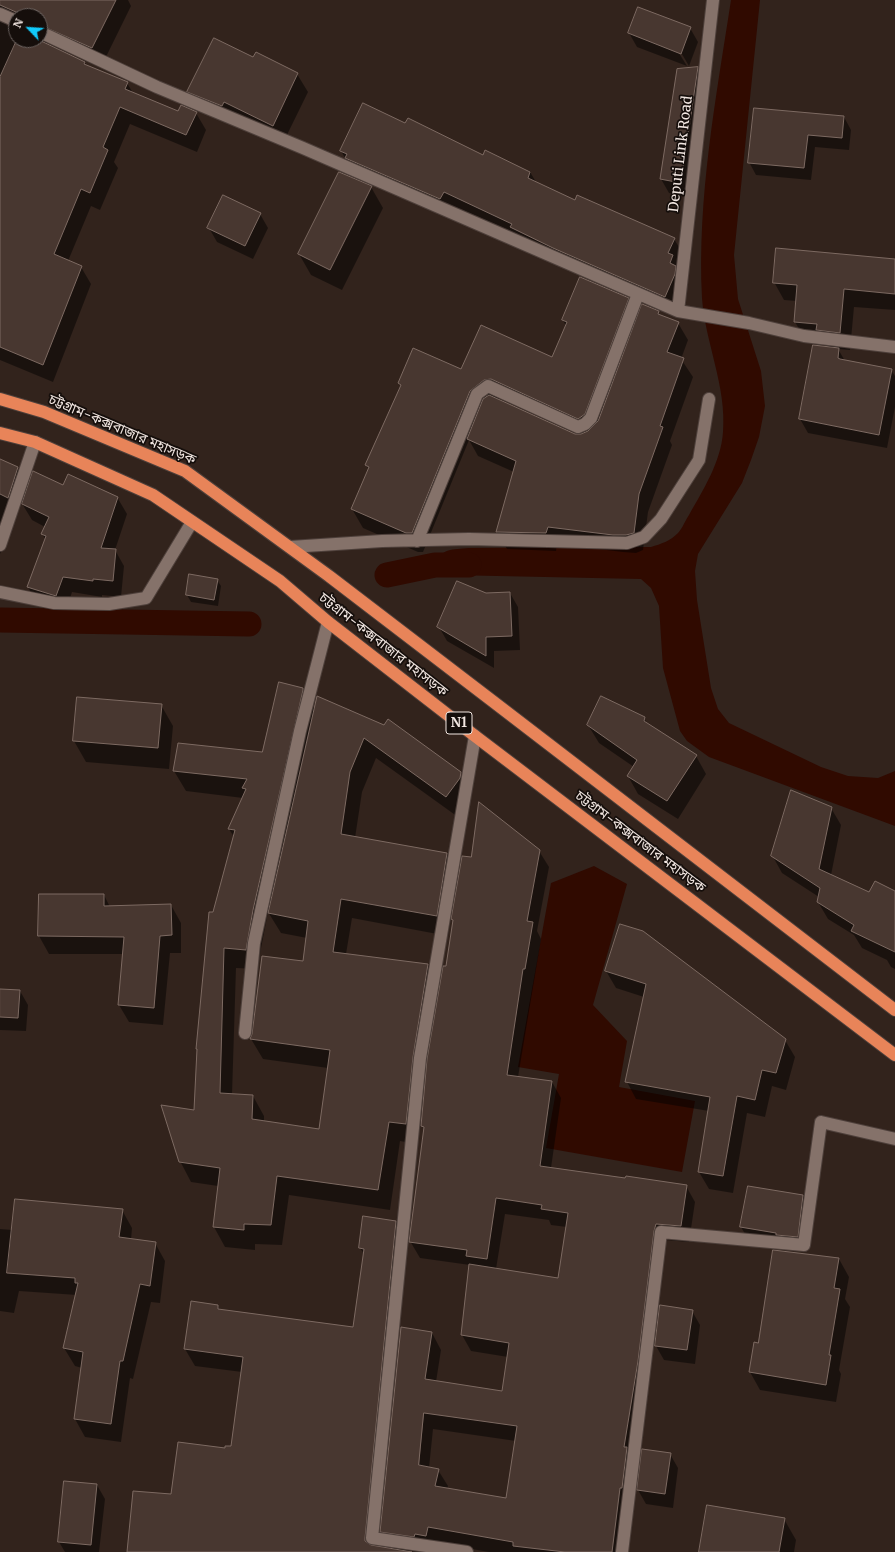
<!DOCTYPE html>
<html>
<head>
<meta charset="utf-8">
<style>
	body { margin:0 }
	#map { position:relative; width:895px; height:1552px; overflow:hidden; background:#32231c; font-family:Merriweather,serif }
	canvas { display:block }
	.north { position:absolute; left:8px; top:8px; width:40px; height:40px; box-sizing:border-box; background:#150e0b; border:1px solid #6d6461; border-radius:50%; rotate:295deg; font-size:11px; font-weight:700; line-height:16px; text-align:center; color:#f1e6e1 }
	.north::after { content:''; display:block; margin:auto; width:14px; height:18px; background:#11cafb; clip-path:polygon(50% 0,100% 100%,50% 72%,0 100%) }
</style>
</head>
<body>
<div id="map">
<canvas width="895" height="1552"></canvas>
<div class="north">N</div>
</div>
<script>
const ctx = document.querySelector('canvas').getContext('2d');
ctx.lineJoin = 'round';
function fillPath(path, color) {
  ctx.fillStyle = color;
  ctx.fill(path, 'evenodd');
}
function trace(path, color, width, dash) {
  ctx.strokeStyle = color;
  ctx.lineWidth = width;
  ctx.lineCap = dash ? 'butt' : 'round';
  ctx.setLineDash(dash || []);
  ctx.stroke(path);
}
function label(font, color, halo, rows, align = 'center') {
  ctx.font = font + ' Merriweather,"Noto Sans Bengali",serif';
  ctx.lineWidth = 3.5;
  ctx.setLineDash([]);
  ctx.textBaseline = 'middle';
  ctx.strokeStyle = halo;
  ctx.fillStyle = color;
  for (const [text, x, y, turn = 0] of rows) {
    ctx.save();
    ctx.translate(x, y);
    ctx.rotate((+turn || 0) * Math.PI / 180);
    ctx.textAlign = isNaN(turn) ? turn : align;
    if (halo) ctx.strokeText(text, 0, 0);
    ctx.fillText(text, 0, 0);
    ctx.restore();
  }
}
fillPath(new Path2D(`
	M731 0H760L734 255 738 299 761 371 765 406 759 437 751 460 742 483 698 554 695 571 697 600 711 688 718 709 729 723 821 767 848 776 878 778 895 771V826L709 757 687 741 680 731 663 668 659 606 651 588 641 579 449 575 441 573 435 565C442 547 452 550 469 548L651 547C661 544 670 541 678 533 682 529 685 521 689 515 703 490 721 462 723 432 727 387 705 342 702 298 697 198 716 98 731 0Z
	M594 866 627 884 593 1005 627 1041 619 1087 695 1101 682 1172 546 1148 559 1074 518 1067 551 883Z`), '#300a00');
fillPath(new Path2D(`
	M0 0H128L131 6 102 65 54 43H46L85 62 86 66 127 83 133 93 178 112 196 113 206 130 197 152 130 124 114 162 118 168 100 210 91 206 68 261 81 267 91 284 53 382 0 360ZM16 16H40V40H16V29L6 25H14Z
	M690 28 698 42 689 66 679 49 677 50 687 66 637 47 629 33Z
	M254 59 297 74 308 92 283 143 199 109 188 91Z
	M697 68 705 82 689 197 669 193 661 179Z
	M844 117 851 130 849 150 815 147 811 180 756 175 749 162Z
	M405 125 483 156 530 172 536 182 575 201 674 239 685 257 675 315 352 170 341 151Z
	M371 187 383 208 342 290 311 275 299 254Z
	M260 214 268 228 253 259 217 242 209 228Z
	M895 260V310L854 307 850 350 838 349 845 361 891 370 895 376V407L887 448 808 433 800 419 827 347 824 341 805 339 795 322 797 301 784 300 774 282Z
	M628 298 638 317 658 312 661 316 678 323 688 340 681 359 693 377 670 441 672 445 648 512 643 550 636 553 623 552 557 544 556 551 507 549 497 532 514 472 478 456 469 440 423 552H418L363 528 352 509 369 470 366 465 401 387 399 383 462 371 553 358 566 326 563 320ZM503 398 583 435H575L496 399Z
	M3 461 18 468 29 487 63 486 117 497 127 514 115 550 124 566 121 597 102 595V597L72 592 66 611 37 603 28 587 46 540 42 534 45 527 32 520 21 502 0 554V467Z
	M217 580 221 586 218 606 191 602 187 595Z
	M510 593 518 607 520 650 494 651V668L447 641 439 627 486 594Z
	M302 689 315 710 460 773 472 793 471 798 458 817 376 758 362 792 355 838 447 854 460 876 472 858 539 851 549 867 537 931 541 939 518 1077 552 1082 561 1098 551 1168 626 1180 686 1186 695 1202 689 1242 665 1240 623 1552H489L437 1543 424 1552 410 1551 411 1552H129L172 1495 225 1449 232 1447 242 1372 195 1366 185 1349 218 1306 220 1310 353 1328 364 1254 360 1248 396 1222 405 1239 375 1547 392 1549 381 1531 432 1333 441 1350 436 1382 503 1392 508 1357 471 1351 462 1335 470 1265 420 1258 410 1241 425 1131 422 1126 428 1060H427L424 1078 417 1144 400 1141 390 1210 289 1195 282 1245 255 1244V1250L225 1247 214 1227 218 1186 191 1182 180 1161 195 1111 198 1052 197 1049 210 913H214L234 837 229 829 243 798 186 791 174 771 263 753ZM268 912 281 933 307 938 304 962 251 1039 263 1059 328 1068 320 1131 264 1122V1116L253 1096 232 1095 236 968 257 969ZM451 917 454 921 447 968 441 987 428 965 346 954 352 918 448 936ZM505 1214 549 1220 551 1225 567 1227 559 1279 496 1269ZM433 1429 516 1441 506 1499 447 1489 448 1486 438 1470 429 1468Z
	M161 705 173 726 169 769 86 762 74 741Z
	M644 718 648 725 696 756 706 774 678 819 638 794 628 776 634 767 599 743 588 725Z
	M831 808 841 825 831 875 870 893 895 892V969L891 967 887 960 862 948 854 935 828 919 818 902 819 897 782 873 772 855Z
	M40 895H104L110 907 171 905 181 923V953H170L163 1025 129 1022 119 1005 124 954H49L39 936Z
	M621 925 785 1040 795 1057 786 1090 772 1086 765 1117 747 1113 733 1193 709 1189 699 1172 709 1111 636 1099 627 1082 644 997 616 988 606 971Z
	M0 990 20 991 28 1005 26 1031 0 1030Z
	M803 1196 811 1210 805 1251 749 1241 741 1227Z
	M122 1210 132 1228 131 1240 155 1243 165 1261 160 1303 151 1302 133 1379 130 1378 121 1442 85 1437 75 1419 82 1368 75 1366 64 1348 77 1295 19 1291 14 1313 0 1311V1229L13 1230Z
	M839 1259 849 1277 845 1299 850 1307 839 1370 841 1374 836 1402 760 1390 750 1372 759 1344Z
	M692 1311 700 1325 695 1364 664 1360 656 1346Z
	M670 1454 678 1468 673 1508 646 1504 638 1490Z
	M97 1485 105 1499 99 1552H65L59 1542Z
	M784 1519 796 1540 794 1552H700Z`), '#0007');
trace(new Path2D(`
	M387 575 435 565H469
	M0 620 249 624`), '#300a00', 25);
const building = new Path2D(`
	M0 0H116L92 48 40 25V16H25L0 5Z
	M638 7 691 27 681 54 628 33Z
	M214 38 253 57 256 52 298 73 273 126 224 102 222 106 187 92Z
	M17 40H39L85 62 84 64 128 82 125 89 178 111 181 105 197 112 186 135 120 107 103 147 108 150 90 193 81 189 54 254 82 266 43 365 0 347V77Z
	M698 67 681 183 660 179 677 69Z
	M363 103 405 123 408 118 483 155 485 150 530 172 528 178 575 200 577 195 675 238 668 253 673 255 670 263 676 266 675 274 665 297 553 248 510 227 512 224 444 192 440 199 345 158 347 154 340 151Z
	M754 108 844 116 842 138 808 135 804 168 748 163Z
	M339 172 372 186 330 270 298 254Z
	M223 195 261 213 245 246 207 228Z
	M776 248 895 259V294L844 289 840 333 816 330 817 324 794 322 797 285 773 283Z
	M580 277 629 298 585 414 578 419 491 379 484 380 470 391 412 533H406L351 509 369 467 365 465 401 385 398 383 413 348 461 369 481 325 552 357 567 322 562 320Z
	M642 304 659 311 658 314 679 322 667 352 684 358 660 426 663 427 639 494 634 533 626 535H613L548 527 546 533 496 532 516 461 467 439 483 399 489 395 575 434H581L588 431 598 421Z
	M813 345 839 348 838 358 840 359 892 369 879 435 799 419Z
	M0 459 18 467 8 498 0 494Z
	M33 471 63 485 68 474 118 497 101 548 116 549 113 581 93 579V581L63 577 56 596 27 587 46 536 41 534 49 517 22 504Z
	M189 574 218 579 214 600 186 595Z
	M457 581 486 593 510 592 512 636 486 637V656L437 627Z
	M279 682 303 688V690L253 910 246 950 224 948 220 1093 253 1095 252 1119 319 1129 330 1050 250 1039 252 1034 262 956 303 961 308 921 268 913 317 696 384 725 388 719 461 772 460 778 446 797 364 738 350 772 341 834 447 853 437 916 341 899 333 952 428 964 413 1057 406 1124 389 1122 378 1190 277 1176 271 1225 244 1224V1230L213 1227 220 1168 179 1162 161 1105 194 1110 197 1049H196L209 912H213L235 830 228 829 246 789 242 788 247 779 173 771 178 743 262 752Z
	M601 696 645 717 644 721 697 755 667 801 627 776 637 760 587 725Z
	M77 697 162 704 158 748 73 741Z
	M791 790 832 807 819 869 869 892 875 881 895 891V952L851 931 854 925 817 902 820 888 771 856Z
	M479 802 540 850 527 921 533 922 525 969H523L507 1075 552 1081 540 1166 625 1178 626 1176 687 1185 681 1226 656 1224 654 1231 638 1361 624 1447H627L622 1488H620L612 1552H565L513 1546V1542L428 1527 426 1536 415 1534 414 1537 380 1532 401 1327 432 1332 425 1379 502 1391 509 1343 461 1335 469 1264 558 1278 568 1213 541 1209 542 1205 496 1198 487 1259 466 1256 467 1250 409 1242 424 1127 421 1126 427 1059 443 966H446L453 920 451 919 462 856 471 857ZM424 1413 517 1426 506 1498 435 1486 439 1469 419 1465Z
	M39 894H104V906L171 904 172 935 160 936 154 1008 118 1005 124 937 38 936Z
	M620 924 643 931 786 1039 776 1073 762 1070 755 1100 737 1096 723 1176 698 1172 710 1097 625 1082 646 984 605 971Z
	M0 989 20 990 18 1018 0 1017Z
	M748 1186 803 1195 798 1237 776 1235V1233L740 1227Z
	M15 1199 123 1209 119 1237 156 1242 150 1286 140 1284 123 1361H120L111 1424 74 1419 83 1352 63 1348 78 1283H75V1278L7 1273Z
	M363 1216 396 1221 365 1538V1541L371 1545 412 1552H127L133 1491 171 1494 178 1442 225 1448V1446H231L243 1357 184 1349 191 1301 218 1305V1309L353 1327 364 1249 359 1248Z
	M773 1250 839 1258 834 1288 840 1289 829 1355H831L826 1385 749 1372 754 1342 758 1343Z
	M660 1305 693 1310 687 1350 655 1346Z
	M642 1449 671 1453 665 1494 637 1490Z
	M64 1481 97 1484 91 1545 58 1542Z
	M707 1505 785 1518 779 1552H699Z`);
fillPath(building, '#483730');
trace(building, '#7d6a62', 1);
const minor = new Path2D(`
	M0 14 16 21
	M40 32 157 87 303 148 678 311 749 323 804 336 895 347
	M678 311 713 0
	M417 541 477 394 488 386 578 427 585 424 591 418 638 294
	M0 545 35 442
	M290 547 382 541 469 539 627 543 644 537 661 519 699 460 709 399
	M0 592 54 603 109 604 146 598 192 522
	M245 1033 254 943 300 731 328 622
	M467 1552 372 1538 420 1058 475 736
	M622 1552 661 1232 804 1245 821 1122 895 1139`);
const highway = new Path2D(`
	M0 399 44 412 185 471 329 576 495 703 895 1010
	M0 433 35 442 153 495 280 581 328 622 475 736 895 1055`);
trace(minor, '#4e403b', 14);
trace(highway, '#4e403b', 14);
trace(minor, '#85726a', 12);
trace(highway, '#e88459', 12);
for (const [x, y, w] of [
	[459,723,26]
]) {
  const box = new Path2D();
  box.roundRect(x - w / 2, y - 11, w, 22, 3);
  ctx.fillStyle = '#150e0b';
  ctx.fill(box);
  trace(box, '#f1e6e1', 1);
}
label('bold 13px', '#f1e6e1', null, [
	["N1",459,723]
]);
label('14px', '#f1e6e1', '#150e0b', [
	["Deputi Link Road",681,154,-83],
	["চট্টগ্রাম-কক্সবাজার মহাসড়ক",122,430,23],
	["চট্টগ্রাম-কক্সবাজার মহাসড়ক",383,645,38],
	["চট্টগ্রাম-কক্সবাজার মহাসড়ক",640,842,37]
]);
</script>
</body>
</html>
